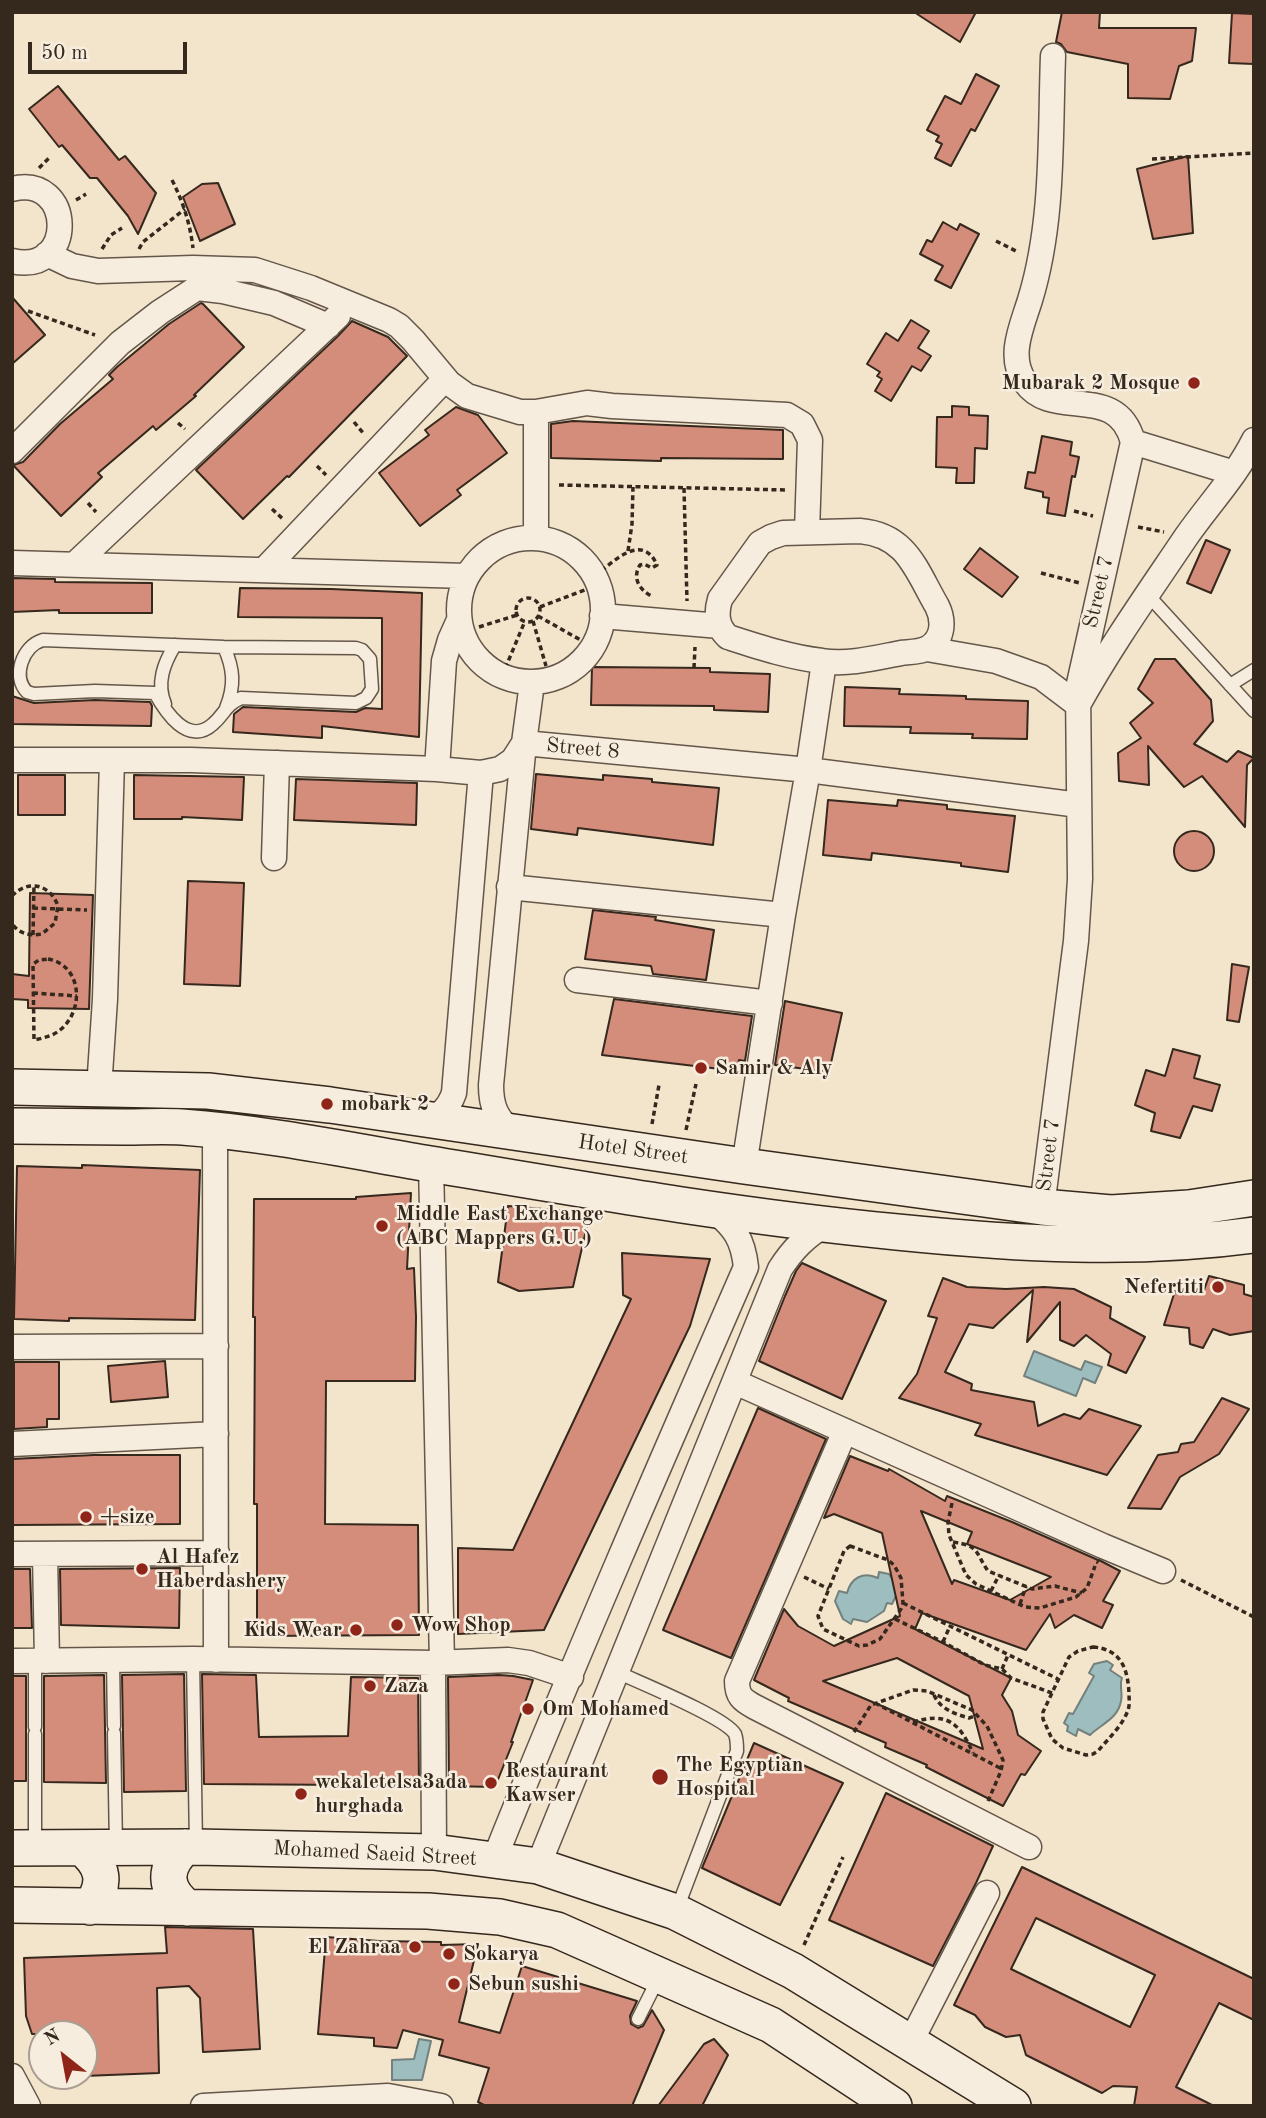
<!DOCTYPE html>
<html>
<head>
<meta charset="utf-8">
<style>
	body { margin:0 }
	#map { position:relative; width:1266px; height:2118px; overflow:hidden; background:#f3e4cc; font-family:"Old Standard TT",serif }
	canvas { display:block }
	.frame { position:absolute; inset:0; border:14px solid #35281d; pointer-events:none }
	.north { position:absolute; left:28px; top:2020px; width:70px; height:70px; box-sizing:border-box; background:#f7edde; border:2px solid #a99e91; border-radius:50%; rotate:329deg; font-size:19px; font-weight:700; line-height:28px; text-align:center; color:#35281d }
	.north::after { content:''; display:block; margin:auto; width:24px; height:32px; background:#8f2418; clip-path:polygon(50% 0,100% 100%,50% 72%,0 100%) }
	.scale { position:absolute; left:28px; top:42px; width:159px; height:32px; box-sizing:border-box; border:4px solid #35281d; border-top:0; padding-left:9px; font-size:21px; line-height:24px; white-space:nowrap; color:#35281d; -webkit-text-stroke:5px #f7edde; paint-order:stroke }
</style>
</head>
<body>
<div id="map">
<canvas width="1266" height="2118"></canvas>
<div class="frame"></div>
<div class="north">N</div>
<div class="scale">50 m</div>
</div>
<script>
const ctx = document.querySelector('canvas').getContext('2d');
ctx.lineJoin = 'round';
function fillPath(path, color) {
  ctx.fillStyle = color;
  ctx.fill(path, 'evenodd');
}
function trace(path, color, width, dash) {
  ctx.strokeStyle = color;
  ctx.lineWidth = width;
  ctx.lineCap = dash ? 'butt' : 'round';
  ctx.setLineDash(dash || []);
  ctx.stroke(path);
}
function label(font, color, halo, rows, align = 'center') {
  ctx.font = font + ' "Old Standard TT",serif';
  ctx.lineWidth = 5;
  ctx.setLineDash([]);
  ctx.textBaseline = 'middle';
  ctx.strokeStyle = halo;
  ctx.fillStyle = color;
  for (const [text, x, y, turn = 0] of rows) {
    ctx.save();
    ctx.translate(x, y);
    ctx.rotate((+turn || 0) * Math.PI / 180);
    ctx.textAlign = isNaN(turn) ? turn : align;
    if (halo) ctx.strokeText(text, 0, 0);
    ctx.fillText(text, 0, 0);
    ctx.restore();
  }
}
const water = new Path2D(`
	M1034 1351 1081 1370 1085 1361 1102 1367 1095 1383 1083 1378 1076 1396 1024 1376Z
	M879 1572 889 1574 899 1590 892 1604 887 1603 884 1611 867 1622 853 1619 851 1624 843 1619 835 1601 839 1591 847 1593C851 1578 863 1571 878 1578Z
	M1107 1661 1113 1665 1110 1670 1122 1678C1119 1686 1123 1693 1121 1701 1118 1719 1101 1724 1090 1735L1078 1729 1076 1736 1067 1731 1068 1726 1064 1723 1069 1713 1073 1714 1094 1676 1089 1673 1094 1664Z
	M419 2039 431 2041 422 2080H392V2060L414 2059Z`);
fillPath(water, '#9dbdbe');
trace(water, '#73817e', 2);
const building = new Path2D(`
	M914 12H976L960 42Z
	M1062 12H1100L1099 28H1196L1192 61 1179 66 1170 99 1128 98V64L1067 52 1061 44 1056 42Z
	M1232 13 1254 14V64L1229 63Z
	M976 74 999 86 975 131 971 129 951 166 935 158 942 144 936 141 939 136 927 130 945 96 961 104Z
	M58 86 119 160 125 156 156 193 138 234 128 216 97 178H90L62 145 59 147 29 109Z
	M1188 156 1193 233 1153 239 1137 169Z
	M218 183 235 224 200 241 183 197 202 184Z
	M943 222 957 230 960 224 979 234 951 288 935 280 943 266 920 254 927 240 932 242Z
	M12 297 45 335 12 364Z
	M201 303 203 304 244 347 194 395 196 396 156 430 153 426 98 473 102 477 61 516 13 465 23 462 60 424 113 379 109 375 117 367 169 324Z
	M911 320 929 331 918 348 931 356 921 371 912 366 891 401 875 391 882 379 877 376 880 372 867 364 886 333 898 341Z
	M352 321 388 337 407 356 289 477 287 476 243 519 196 470 337 337Z
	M952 406 969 407V415L988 416 987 449 975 448 974 483H956L957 468 936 467 937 417H952Z
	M456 407 478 415 507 453 457 490 461 495 420 526 379 473 429 435 425 430Z
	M573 421 783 430V459L661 458V461L551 458V424Z
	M1042 436 1072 442 1070 455 1079 457 1075 477 1072 476 1065 516 1047 513 1049 498 1043 497V492L1025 488 1028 472 1035 473Z
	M1206 540 1230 550 1211 593 1187 583Z
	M980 548 1018 577 1002 597 964 569Z
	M12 578 55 579V582L152 583V613H59V610L12 612Z
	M240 588 331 589 422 593 419 737 322 726V738L233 732 234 714 243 707 356 712 365 708 382 709V618L238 617Z
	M1155 659H1175L1211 700 1213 721 1194 744 1227 762 1238 751 1254 758 1247 765 1245 827 1202 776 1184 787 1148 746 1149 785 1119 781 1118 753 1141 738 1130 723 1153 703 1138 689Z
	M592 667 710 668V672L770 674 768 712 714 710V706L591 705Z
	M845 687 900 689 899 694 966 696V699L1028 701 1027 739 972 738 973 734 910 733 911 727 844 726Z
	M12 696 34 703 95 700 150 702 152 706 151 726 12 724Z
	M536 774 603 780V775L652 779V782L719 788 713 845 578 828 577 835 531 829Z
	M18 775H65V815H18Z
	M134 775 244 777 242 820 182 817V819H134Z
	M296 779 417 783 416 825 294 820Z
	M828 800 897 806 898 800 947 805V809L1015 816 1008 872 961 866V863L872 853 871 860 823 855Z
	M1174 851a20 20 0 1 1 40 0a20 20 0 1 1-40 0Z
	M188 881 244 883 240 986 184 984Z
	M30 893 93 895 89 1009 28 1008V1000L12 999V974L29 976Z
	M593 910 656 917 655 920 714 930 706 980 653 974 651 966 585 959Z
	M1232 964 1249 967 1239 1022 1227 1020Z
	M614 999 752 1016 745 1061 739 1060 737 1071 602 1055Z
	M785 1001 842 1013 829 1072 775 1065Z
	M1173 1049 1200 1056 1194 1078 1220 1085 1212 1111 1193 1106 1180 1138 1151 1131 1155 1113 1135 1105 1146 1070 1165 1076Z
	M82 1165 200 1170 195 1320 69 1318V1321L14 1319 17 1166 82 1168Z
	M411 1193 407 1269 414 1268 416 1317 415 1381H326L325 1524 418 1525 419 1635 257 1636V1504H254L255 1317H253L254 1199H356V1197Z
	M508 1206 590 1213 573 1287 519 1291 498 1282Z
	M622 1253 710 1259 690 1326 544 1630 458 1634V1548L513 1550 631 1299 623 1295Z
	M802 1263 886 1301 842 1399 759 1361 785 1296 796 1271Z
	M1209 1276 1244 1285V1294L1254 1297V1331L1230 1335 1213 1329 1203 1348 1190 1344 1189 1328 1164 1325 1175 1291 1204 1290Z
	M943 1278 967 1287 1006 1289 1044 1287 1074 1289 1111 1307 1110 1318 1145 1337 1126 1373 1108 1365 1111 1354 1086 1335 1074 1346 1060 1340V1302L1027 1342 1033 1290 993 1328 969 1324 945 1372 972 1384 971 1390 1034 1402 1038 1426 1064 1414 1080 1419 1089 1409 1141 1426 1107 1475 975 1435 981 1424 899 1398 917 1374 937 1318 928 1316Z
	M165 1361 168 1397 111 1402 108 1366Z
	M14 1362H59V1419H47V1427L14 1429Z
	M1222 1398 1249 1409 1219 1454 1180 1477 1161 1509 1128 1508 1158 1455 1178 1452 1181 1444 1194 1442Z
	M758 1408 826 1439 731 1658 663 1630Z
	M94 1455H180V1524L12 1525V1459Z
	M850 1456 888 1471 889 1469 945 1501 947 1496 1012 1522 1098 1560 1097 1563 1099 1560 1120 1571 1103 1601 1113 1605 1102 1628 1074 1615 1055 1628 1050 1614 1026 1650 922 1613 915 1629 1011 1678 1002 1695 1012 1711 1018 1735 1041 1751 1025 1775 1021 1774 1003 1806 926 1767 927 1765 885 1747 886 1743 788 1701 789 1698 754 1680 784 1609 798 1626 834 1646 900 1616 882 1533 834 1514 824 1518ZM921 1511 972 1532 967 1544 1051 1577 1010 1600 954 1580 952 1584ZM897 1658 969 1696 983 1749 823 1681Z
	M180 1568 179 1628 61 1625 60 1569Z
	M12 1569H30L32 1628H12Z
	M184 1674 186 1791 124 1792 122 1675Z
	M202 1674 256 1675 259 1737 348 1736 351 1677 418 1678 419 1786 352 1788V1785L204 1784Z
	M104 1675 106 1783 44 1782V1676Z
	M499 1675 513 1676 533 1680 511 1742H513L495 1787 449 1786 448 1677Z
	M12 1676H26V1781H12Z
	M754 1743 843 1783 780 1905 702 1868Z
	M886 1793 993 1846 976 1883 933 1966 829 1920Z
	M1022 1867 1254 1979V2020L1219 2003 1176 2087 1214 2106H1134L1137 2087 1113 2086 1102 2093 1026 2055 1020 2035 1006 2037 985 2027 975 2015 954 2005ZM1036 1918 1155 1975 1130 2027 1011 1969Z
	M165 1927 253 1929 260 2049 203 2052 200 1998 189 1986 157 1988 159 2073 84 2076V2034H32L26 2016 24 1958 167 1953Z
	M326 1937 379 1941 441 1942V1945L478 1944 459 2022 500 2033 522 1966 637 2001 630 2016 631 2024 638 2028 643 2026 652 2010 664 2030 632 2106H486L478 2102 489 2068 439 2055 443 2040 403 2030 397 2048 374 2046V2038L318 2034Z
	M714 2039 728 2055 702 2106H658L704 2044Z`);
fillPath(building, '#d58d7b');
trace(building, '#35281d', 2);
const lane = new Path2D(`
	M1148 595 1254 711
	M43 640 224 647 356 648 362 650 370 659 372 689 366 698 356 703 241 698C224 706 225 714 213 724 188 747 165 711 155 693L95 691 34 694 27 692C12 677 22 646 43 640Z
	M224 647C234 669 235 686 226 708
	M1230 685 1254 670
	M165 704C156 683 164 663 175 645
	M193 1659 196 1846
	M113 1660 114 1726
	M35 1661V1727
	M617 1672C638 1682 725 1717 735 1734 737 1739 737 1746 737 1751L677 1909
	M114 1733 116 1847
	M35 1845V1734
	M638 2019 658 1979`);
const street = new Path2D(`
	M12 189C74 173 77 276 12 261
	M47 254 72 266 98 271 193 268 255 270 311 288 389 320 399 326 413 340 449 383 467 396 520 412H536L587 403 612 406 787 415 802 424 810 440 807 532
	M1133 442 1234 473
	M12 451 120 343 160 312 197 288 223 291 274 303 328 326
	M860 531C907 535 916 570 937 606 944 620 944 639 928 648 921 652 909 652 901 653 875 658 849 665 822 661 789 657 759 647 728 637 716 626 716 613 720 599L760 543 771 537 783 533Z
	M536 538V412
	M459 610a72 72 0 1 1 144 0a72 72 0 1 1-144 0Z
	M12 563 467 576
	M75 564 338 316
	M264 570 445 379
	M602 616 720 626
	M927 649 996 661 1041 677 1078 705C1110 647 1149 592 1186 537 1209 504 1236 476 1254 440
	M12 760H191L437 769 481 773 500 769 513 760 524 743 808 770 1079 805
	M437 769 444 661 450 640 459 620
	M274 858 277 763
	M509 887 783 915 744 1166
	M783 915 808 770 824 662
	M577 980 770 1003
	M99 1089 105 999 112 760
	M427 1120C442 1115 449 1107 454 1093L481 773
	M215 1131 216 1660
	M512 1132C496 1118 491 1106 491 1085L524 743 532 683
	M431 1164 442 1663
	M1042 1207 1076 941 1080 879 1078 688 1133 442C1117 381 1053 422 1025 382 1007 357 1022 326 1030 300 1054 222 1050 137 1053 56
	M12 1347 216 1346
	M735 1382 1103 1546 1163 1571
	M845 1431 737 1681C737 1696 742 1700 755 1707L1029 1847
	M12 1444 216 1434
	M12 1554 217 1553
	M45 1554 47 1661
	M12 1661 193 1659 433 1663 508 1660 529 1663 571 1677
	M433 1663 434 1852
	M494 1860C574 1661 660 1464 746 1267 743 1240 735 1227 713 1210
	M538 1866 780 1269C793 1249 805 1237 825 1225
	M910 2043 987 1893
	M12 2076 28 2106
	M203 2106 388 2096 441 2106`);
const secondary = new Path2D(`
	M12 1087 208 1091 330 1105 744 1166 1042 1207 1111 1213 1189 1208 1254 1198
	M12 1126C50 1126 88 1127 125 1127 144 1127 163 1126 182 1127 265 1133 348 1150 430 1164 585 1190 740 1217 897 1232 1016 1244 1135 1251 1254 1235
	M185 1847C163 1868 163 1889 188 1908
	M12 1848 196 1847 434 1852 538 1866 676 1912 793 1971 1013 2106
	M82 1848C104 1866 107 1884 90 1907
	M12 1905 428 1911 500 1917 557 1930 771 2025 894 2106`);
trace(lane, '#645749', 15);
trace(street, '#645749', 27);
trace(secondary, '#35281d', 38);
trace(new Path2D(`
	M1152 159 1254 153
	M39 168 50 157
	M172 180C183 202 190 223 193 248
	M76 200 86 194
	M996 241 1018 252
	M102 249 111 235 122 228
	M139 249 143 242 185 209
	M28 311 95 335
	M354 422 364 434
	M178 423 185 429
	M317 466 326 475
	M559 485 786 490
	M684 488 687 601
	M88 503 96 512
	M272 509 283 519
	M1074 511 1093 516
	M1138 527 1164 532
	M628 551 632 524 633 487
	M1041 573 1080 583
	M595 576C612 563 642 531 657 565L652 568 644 564 640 565C632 578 639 589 651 596
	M516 610a12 12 0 1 1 24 0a12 12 0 1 1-24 0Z
	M540 607 598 585
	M538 616 593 647
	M533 621 546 666
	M479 627 517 615
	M694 668 695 647
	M502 676 525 621
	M12 896C28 879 50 884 58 906L55 923 42 934C29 936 20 934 12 924
	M33 908 87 910
	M33 935 34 885
	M48 959C82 965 85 1010 60 1030 53 1036 43 1038 34 1040L33 964 39 960Z
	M33 993 77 996
	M652 1124 659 1085
	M686 1130 696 1084
	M952 1503 948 1522 949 1535 966 1575 976 1584 1025 1607 1040 1608 1076 1597 1087 1588 1095 1566
	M953 1542C980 1546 975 1552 988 1571L1032 1589 1055 1586 1082 1593
	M850 1546 888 1560 894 1565 901 1578 903 1603 901 1609 880 1639 867 1645 859 1646 823 1629 818 1616 844 1551Z
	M804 1577 829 1589
	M1181 1580 1254 1617
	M991 1591 999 1575
	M903 1603 1058 1679
	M1020 1604 1026 1586
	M895 1619 943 1642 985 1665 1002 1669 1011 1678 1052 1693
	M943 1642 950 1626
	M1093 1647C1121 1649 1128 1669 1129 1694 1129 1699 1130 1705 1128 1710 1123 1725 1108 1739 1098 1751L1093 1754 1086 1755 1063 1748 1052 1739 1043 1719V1712L1069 1657 1078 1651Z
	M1002 1669 1008 1655
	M934 1695C940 1709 955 1714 969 1718L978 1715
	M875 1703 1002 1769
	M913 1722C947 1712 959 1722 973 1753
	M854 1732 871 1705 913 1690 927 1691 972 1710 987 1726 1003 1760 1001 1771 988 1801
	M804 1945 843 1857`), '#35281d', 3.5, [5, 3.5]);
trace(lane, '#f7edde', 12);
trace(street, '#f7edde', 24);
trace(secondary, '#f7edde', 35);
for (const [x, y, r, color] of [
	[1194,383,7,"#8f2418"],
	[701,1068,7,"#8f2418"],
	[327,1104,7,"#8f2418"],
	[382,1226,7,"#8f2418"],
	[1218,1287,7,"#8f2418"],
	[86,1517,7,"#8f2418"],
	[142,1569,7,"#8f2418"],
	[397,1625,7,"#8f2418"],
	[356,1630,7,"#8f2418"],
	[370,1686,7,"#8f2418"],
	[528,1709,7,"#8f2418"],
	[660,1777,9,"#8f2418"],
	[491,1783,7,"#8f2418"],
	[301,1794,7,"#8f2418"],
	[415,1947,7,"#8f2418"],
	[449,1954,7,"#8f2418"],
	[454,1984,7,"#8f2418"]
]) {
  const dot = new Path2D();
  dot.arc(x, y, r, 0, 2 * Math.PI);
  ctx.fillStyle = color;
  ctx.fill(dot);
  trace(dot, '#f7edde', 2.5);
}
label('bold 21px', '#35281d', '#f7edde', [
	["Mubarak 2 Mosque",1180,383,"right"],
	["Samir & Aly",715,1068],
	["mobark 2",341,1104],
	["Middle East Exchange",396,1214],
	["(ABC Mappers G.U.)",396,1238],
	["Nefertiti",1204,1287,"right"],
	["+size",100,1517],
	["Al Hafez",156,1557],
	["Haberdashery",156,1581],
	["Wow Shop",411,1625],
	["Kids Wear",342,1630,"right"],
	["Zaza",384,1686],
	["Om Mohamed",542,1709],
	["The Egyptian",676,1765],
	["Hospital",676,1789],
	["Restaurant",505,1771],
	["Kawser",505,1795],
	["wekaletelsa3ada",315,1782],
	["hurghada",315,1806],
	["El Zahraa",401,1947,"right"],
	["Sokarya",463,1954],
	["Sebun sushi",468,1984]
], 'left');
label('21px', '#35281d', '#f7edde', [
	["Street 7",1099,592,-77],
	["Street 8",583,749,5],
	["Hotel Street",633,1150,8],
	["Street 7",1049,1155,-83],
	["Mohamed Saeid Street",375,1854,3]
]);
</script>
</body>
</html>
